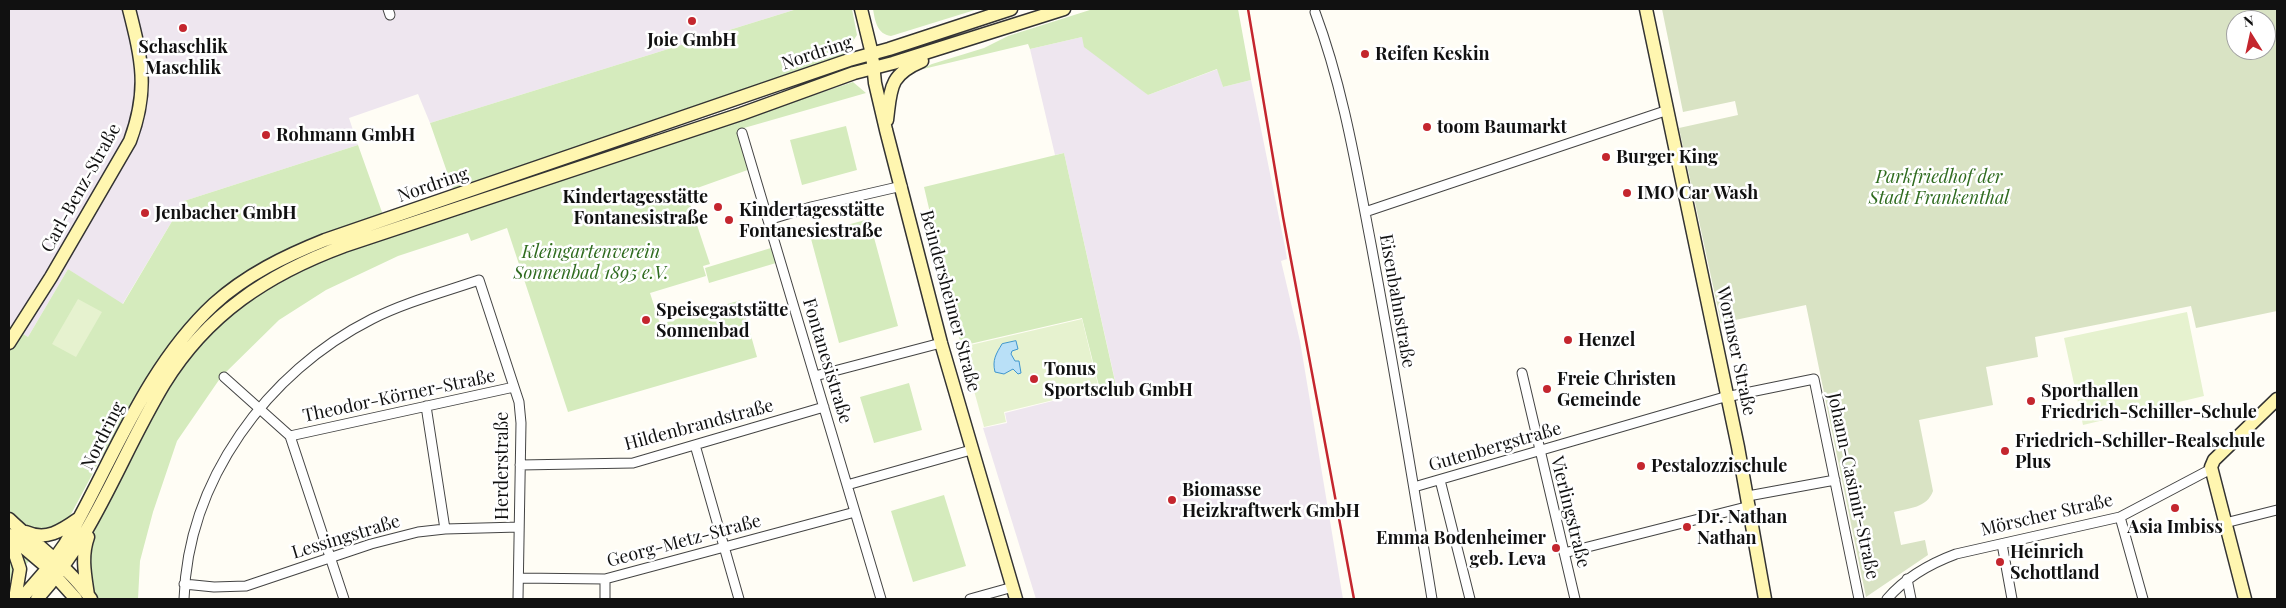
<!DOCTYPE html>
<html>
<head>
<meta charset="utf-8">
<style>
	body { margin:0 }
	#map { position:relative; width:2286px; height:608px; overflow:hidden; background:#fffdf5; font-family:"Playfair Display",serif }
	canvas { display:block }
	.frame { position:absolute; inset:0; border:10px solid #111; pointer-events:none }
	.north { position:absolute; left:2226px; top:10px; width:50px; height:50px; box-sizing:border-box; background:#fff; border:1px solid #a0a0a0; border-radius:50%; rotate:350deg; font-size:14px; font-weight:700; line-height:20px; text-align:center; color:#111 }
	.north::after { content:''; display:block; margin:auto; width:18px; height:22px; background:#c4262e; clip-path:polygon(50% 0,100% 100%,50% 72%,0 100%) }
</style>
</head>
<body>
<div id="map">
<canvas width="2286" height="608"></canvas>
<div class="frame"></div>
<div class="north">N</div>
</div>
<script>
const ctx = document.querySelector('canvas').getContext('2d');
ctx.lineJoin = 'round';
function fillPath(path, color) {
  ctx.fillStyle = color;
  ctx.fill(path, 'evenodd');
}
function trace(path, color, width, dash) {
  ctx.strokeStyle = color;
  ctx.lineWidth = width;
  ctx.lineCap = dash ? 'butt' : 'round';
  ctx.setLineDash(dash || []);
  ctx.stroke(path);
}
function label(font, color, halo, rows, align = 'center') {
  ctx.font = font + ' "Playfair Display",serif';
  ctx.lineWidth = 5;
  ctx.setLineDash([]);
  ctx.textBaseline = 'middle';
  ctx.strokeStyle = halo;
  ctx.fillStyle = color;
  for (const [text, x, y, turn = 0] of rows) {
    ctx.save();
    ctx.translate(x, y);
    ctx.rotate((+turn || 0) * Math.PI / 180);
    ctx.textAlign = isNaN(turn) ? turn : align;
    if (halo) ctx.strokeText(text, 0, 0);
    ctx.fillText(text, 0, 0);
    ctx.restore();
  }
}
fillPath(new Path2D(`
	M9 9H797L430 123 418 94 349 118 358 145 184 201 122 305 68 269 28 337 9 325Z
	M1082 37 1148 95 1218 69 1223 87 1251 80 1285 247 1287 259 1281 261 1300 341 1343 599H1036L983 428 1007 423 1005 413 1116 385 1064 153 1055 155 1030 49Z`), '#eee6ef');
fillPath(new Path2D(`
	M797 9H852L857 35 842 58 454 192 430 123Z
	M873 9H978L891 36C877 34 875 21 873 9Z
	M1093 9H1238L1251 80 1223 87 1217 69 1148 95 1084 47 1082 37 1030 49 1028 44 919 70 932 64 984 48 1008 36Z
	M853 82 866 93 744 128 756 167 686 192 710 264 703 266 706 276 650 293 660 324 741 300 757 357 568 412 507 228 471 241 468 233 398 256 326 290 279 320 221 377 177 441 153 512 140 561 138 599H97C87 581 87 551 94 531 127 465 156 390 208 335 221 320 241 305 257 293 276 279 300 270 321 260Z
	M846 126 857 170 802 185 790 140Z
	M358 145 383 215 235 281 101 458 69 518 9 583V325L28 337 68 269 123 304 184 201Z
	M1064 153 1116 386 1100 390 1082 318 961 346 924 187Z
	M869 219 898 326 839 343 810 235Z
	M771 248 776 263 709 283 705 268Z
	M909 383 922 430 874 443 860 397Z
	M944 495 966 566 913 582 891 511Z`), '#d5ebbd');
fillPath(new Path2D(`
	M1662 9H2277V311L2196 328 2191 306 2035 337 2038 357 1986 367 1993 405 1919 420 1933 491C1927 508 1909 508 1894 512L1901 545 1925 540 1928 555 1866 597 1806 305 1721 323 1679 128 1738 115 1735 101 1683 112ZM2236 20H2266V50H2236Z`), '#d9e3c4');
fillPath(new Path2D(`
	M78 299 102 312 76 357 52 344Z
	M2187 312 2204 396 2083 425 2064 338Z
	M1082 319 1099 389 1004 412 1006 422 984 427 962 347Z`), '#e6f2cf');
const water = new Path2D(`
	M1016 341 1018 349 1012 351 1011 354 1015 361H1019L1021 373 1018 374 1013 369 1004 374 995 372C992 360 996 354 1002 344Z`);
fillPath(water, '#b9e0f7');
trace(water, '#3f96cf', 1);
const street = new Path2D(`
	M388 9 390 15
	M1315 12C1343 87 1356 166 1371 244 1393 362 1413 481 1432 599
	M742 133 881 599
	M1365 212 1668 110
	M768 220 811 207 902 186
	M1522 373 1575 599
	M815 376 941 343
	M224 377 290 436 344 599
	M426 406 445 529
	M290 436 514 387
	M695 445 739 599
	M520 465 633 463 824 407
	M1440 480 1470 599
	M847 485 971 450
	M1414 487 1721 398 1814 379 1859 599
	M1748 496 1835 480
	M2120 517 2143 599
	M2225 523 2277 510
	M2002 544 2012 599
	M1564 553 1750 506
	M519 578 605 579 855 512
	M1907 579 1911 599
	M184 584 214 587 246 586 371 544 418 532 445 529 519 527
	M184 599C188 480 267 372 372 319 406 302 444 292 479 280L519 402 521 423 518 599
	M605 599V579
	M970 599 1013 587
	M1887 599C1906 577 1929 564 1956 554L2120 517 2211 469`);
const secondary = new Path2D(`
	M861 9 872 54 875 83 886 130 941 343 1016 599
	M1646 9 1738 447 1765 599
	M887 120C891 88 889 75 922 61
	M9 343 51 277 130 141C149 90 142 60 129 9
	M9 519C36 545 70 568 91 599
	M26 532C46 541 61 531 78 519
	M9 535 48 568 76 599
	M10 539 20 569 15 599
	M88 595C85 575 81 556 88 537
	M21 599 48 568 65 544C112 463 144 369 214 304 246 275 285 256 325 240L849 60 889 49 1011 9
	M37 599C95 535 120 457 164 384 207 314 268 274 344 246L741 114 854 73 893 63 1064 9
	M2245 599 2211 467 2214 460 2277 399`);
trace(street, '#444', 11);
trace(secondary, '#333', 15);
trace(street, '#fff', 9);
trace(secondary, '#fff6b0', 12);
trace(new Path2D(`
	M1248 9 1283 217 1354 599`), '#c4262e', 2.5);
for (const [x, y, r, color] of [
	[692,21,5,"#c4262e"],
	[183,28,5,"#c4262e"],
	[1365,54,5,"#c4262e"],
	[1427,127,5,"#c4262e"],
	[266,135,5,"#c4262e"],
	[1606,157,5,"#c4262e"],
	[1627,193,5,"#c4262e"],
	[718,207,5,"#c4262e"],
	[145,213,5,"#c4262e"],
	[729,220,5,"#c4262e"],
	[646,320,5,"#c4262e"],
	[1568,340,5,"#c4262e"],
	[1034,379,5,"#c4262e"],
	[1547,389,5,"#c4262e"],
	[2031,401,5,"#c4262e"],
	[2005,451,5,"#c4262e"],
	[1641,466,5,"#c4262e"],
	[1172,500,5,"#c4262e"],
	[2175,508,5,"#c4262e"],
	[1687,527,5,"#c4262e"],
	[1556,548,5,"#c4262e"],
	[2000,562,5,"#c4262e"]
]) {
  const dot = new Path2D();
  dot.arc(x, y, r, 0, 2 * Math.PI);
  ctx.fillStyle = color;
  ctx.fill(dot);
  trace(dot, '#fff', 2);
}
label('bold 18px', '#111', '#fff', [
	["Joie GmbH",692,40,"center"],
	["Schaschlik",183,47,"center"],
	["Maschlik",183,68,"center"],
	["Reifen Keskin",1375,54],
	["toom Baumarkt",1437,127],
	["Rohmann GmbH",276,135],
	["Burger King",1616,157],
	["IMO Car Wash",1637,193],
	["Kindertagesstätte",708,197,"right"],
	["Fontanesistraße",708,218,"right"],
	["Kindertagesstätte",739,210],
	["Fontanesiestraße",739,231],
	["Jenbacher GmbH",155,213],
	["Speisegaststätte",656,310],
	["Sonnenbad",656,331],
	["Henzel",1578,340],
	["Tonus",1044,369],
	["Sportsclub GmbH",1044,390],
	["Freie Christen",1557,379],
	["Gemeinde",1557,400],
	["Sporthallen",2041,391],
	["Friedrich-Schiller-Schule",2041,412],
	["Friedrich-Schiller-Realschule",2015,441],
	["Plus",2015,462],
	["Pestalozzischule",1651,466],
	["Biomasse",1182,490],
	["Heizkraftwerk GmbH",1182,511],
	["Dr. Nathan",1697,517],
	["Nathan",1697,538],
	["Asia Imbiss",2175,527,"center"],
	["Emma Bodenheimer",1546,538,"right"],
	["geb. Leva",1546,559,"right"],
	["Heinrich",2010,552],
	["Schottland",2010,573]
], 'left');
label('18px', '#111', '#fff', [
	["Nordring",817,53,-18],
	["Nordring",433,185,-19],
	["Carl-Benz-Straße",81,188,-61],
	["Beindersheimer Straße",950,301,75],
	["Eisenbahnstraße",1397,301,80],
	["Wormser Straße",1736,351,78],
	["Fontanesistraße",827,361,73],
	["Theodor-Körner-Straße",399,396,-12],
	["Hildenbrandstraße",699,425,-15],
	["Nordring",103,436,-63],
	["Gutenbergstraße",1495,447,-16],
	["Herderstraße",502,466,-90],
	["Johann-Casimir-Straße",1853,486,78],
	["Vierlingstraße",1570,512,76],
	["Mörscher Straße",2047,515,-13],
	["Lessingstraße",346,537,-17],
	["Georg-Metz-Straße",684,541,-15]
]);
label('italic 18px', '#2f6b1f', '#fff', [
	["Parkfriedhof der",1939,177],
	["Stadt Frankenthal",1939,198],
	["Kleingartenverein",591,252],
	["Sonnenbad 1895 e.V.",591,273]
]);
</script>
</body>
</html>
